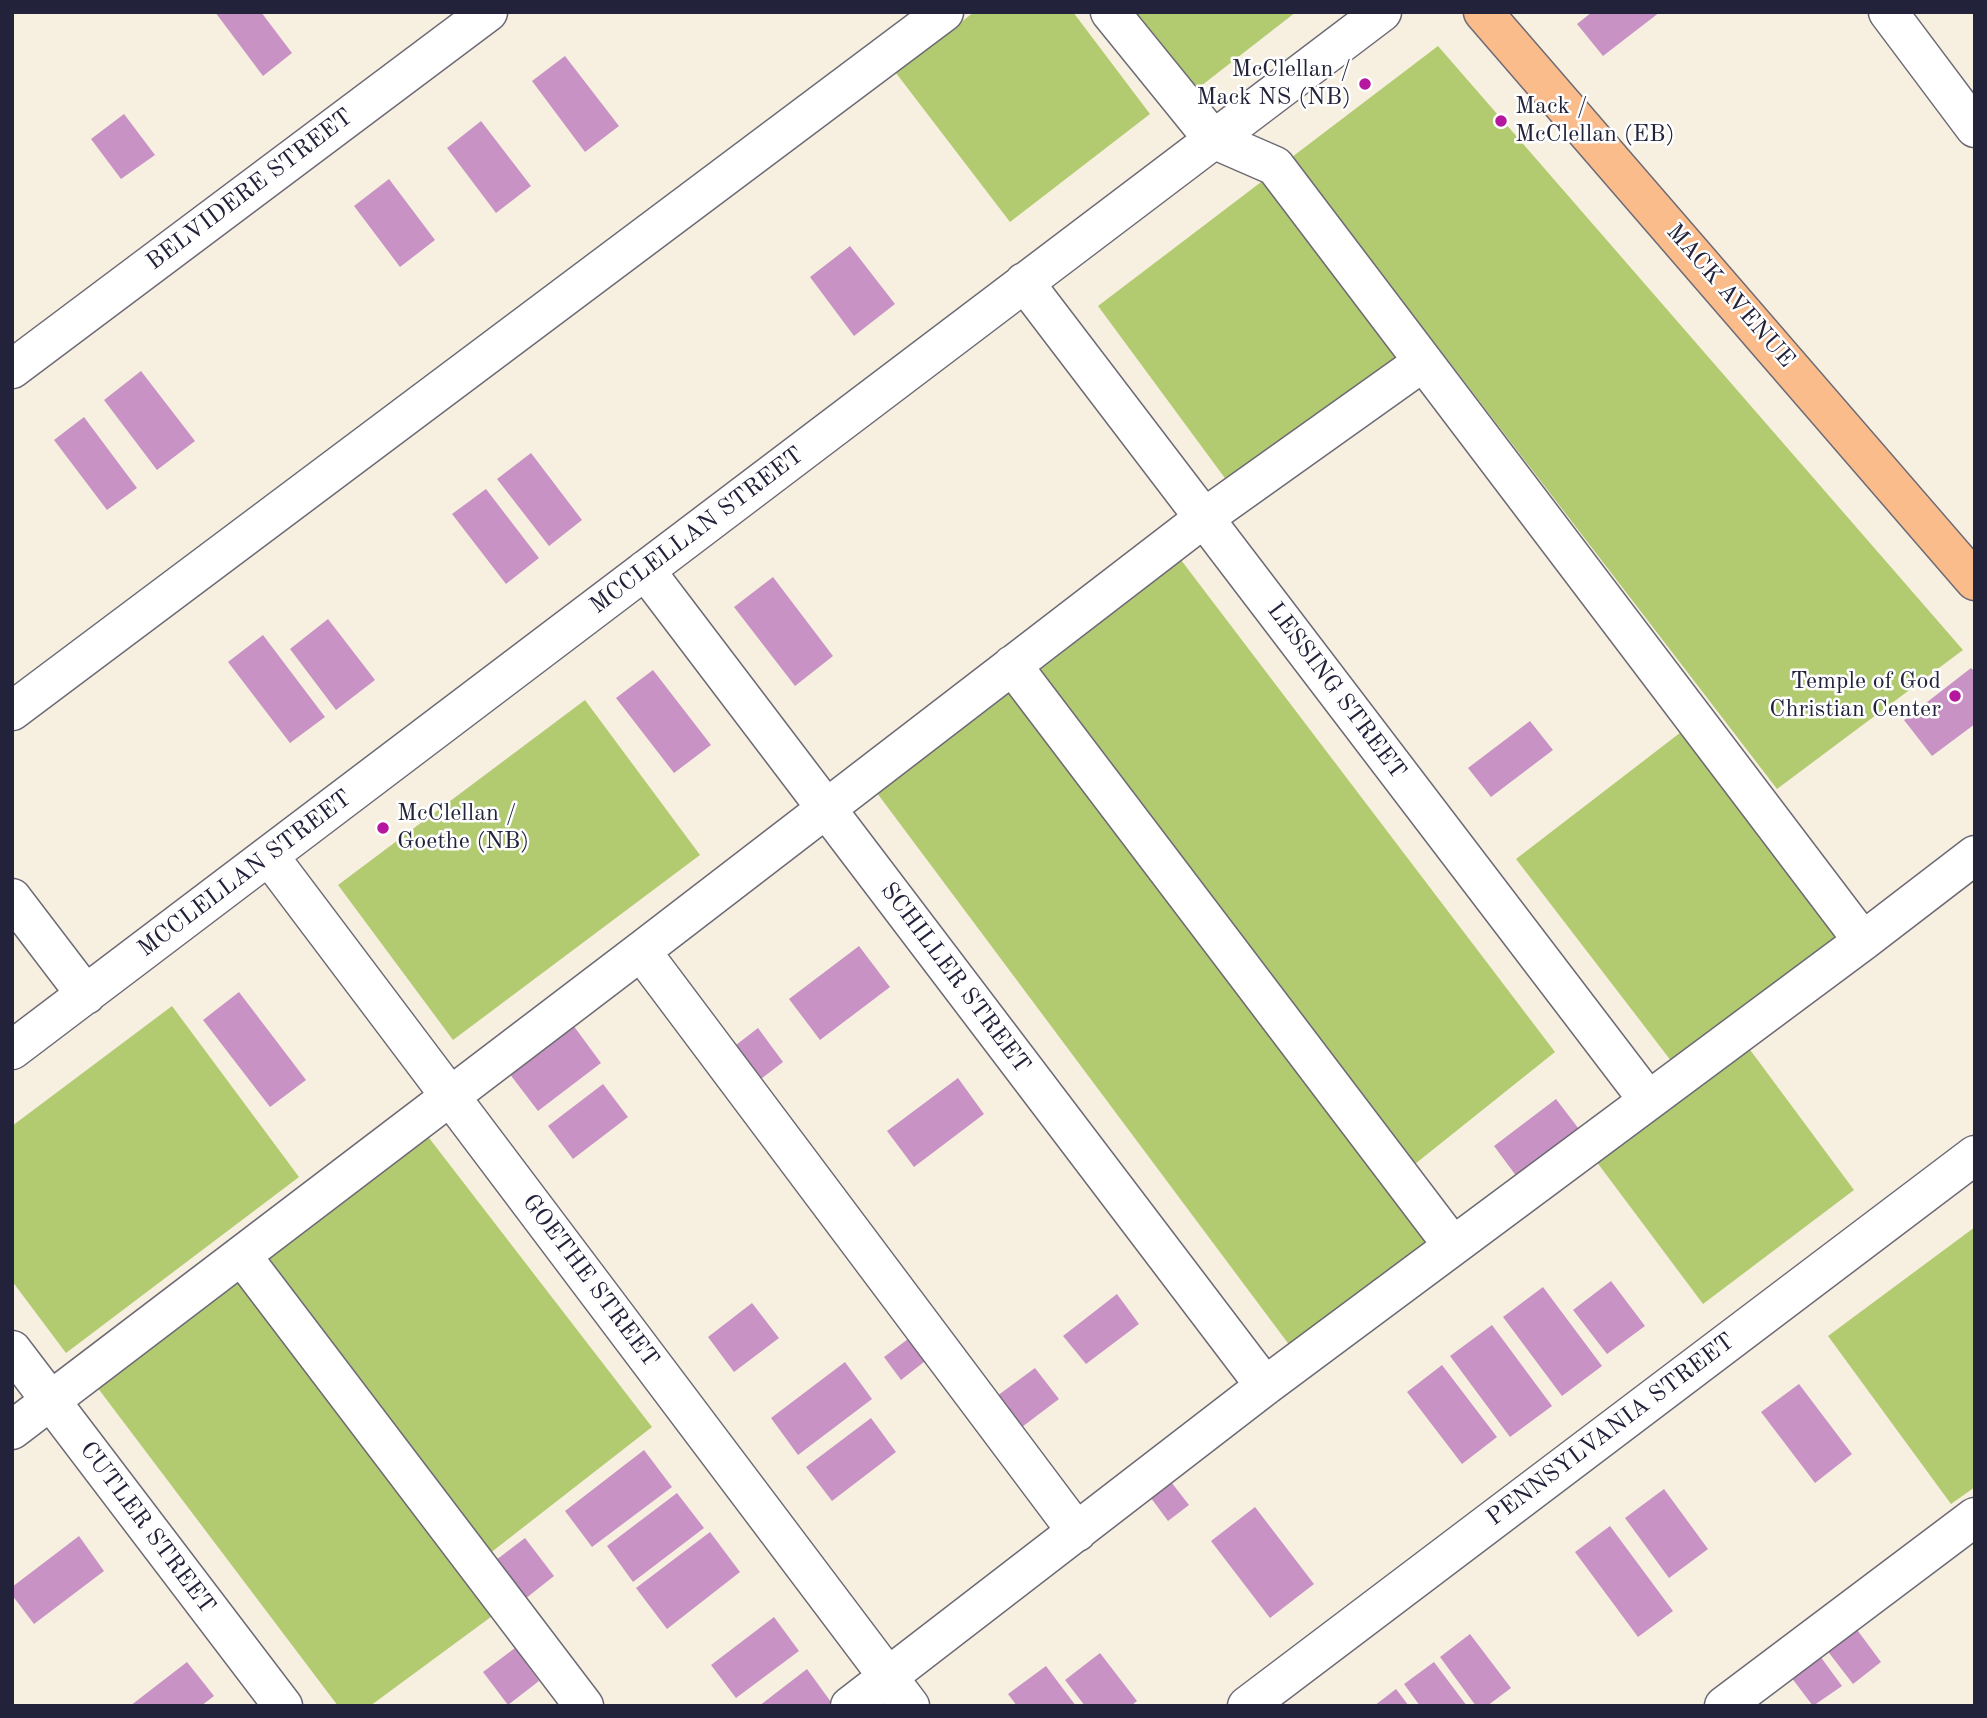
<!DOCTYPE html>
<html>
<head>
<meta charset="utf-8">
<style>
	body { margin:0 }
	#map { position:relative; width:1987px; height:1718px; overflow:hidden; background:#f7f0e1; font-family:"Old Standard TT",serif }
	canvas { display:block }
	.frame { position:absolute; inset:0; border:14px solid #22223b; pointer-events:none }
</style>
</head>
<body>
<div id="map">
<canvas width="1987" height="1718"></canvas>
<div class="frame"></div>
</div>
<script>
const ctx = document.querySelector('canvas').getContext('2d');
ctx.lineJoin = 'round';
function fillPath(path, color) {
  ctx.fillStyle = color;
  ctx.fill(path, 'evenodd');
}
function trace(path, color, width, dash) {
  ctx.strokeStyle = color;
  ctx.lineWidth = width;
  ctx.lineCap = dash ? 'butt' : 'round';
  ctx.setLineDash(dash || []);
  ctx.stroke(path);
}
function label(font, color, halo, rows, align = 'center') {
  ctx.font = font + ' "Old Standard TT",serif';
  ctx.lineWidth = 5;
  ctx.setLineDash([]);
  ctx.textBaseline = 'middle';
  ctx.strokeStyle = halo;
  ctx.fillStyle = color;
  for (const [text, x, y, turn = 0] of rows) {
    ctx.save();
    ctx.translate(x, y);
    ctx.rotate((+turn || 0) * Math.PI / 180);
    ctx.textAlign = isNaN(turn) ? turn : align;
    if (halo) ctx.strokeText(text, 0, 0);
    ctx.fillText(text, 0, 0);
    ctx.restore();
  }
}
fillPath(new Path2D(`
	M974 12H1073L1150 114 1010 222 896 73Z
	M1122 12H1296L1188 96Z
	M1438 46 1963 650 1777 789 1292 157Z
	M1269 176 1408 354 1230 485 1098 306Z
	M1181 560 1555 1052 1410 1168 1036 673Z
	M1019 684 1437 1240 1293 1350 877 793Z
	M585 700 700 855 453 1040 338 885Z
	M1685 729 1842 936 1675 1066 1516 859Z
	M172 1006 299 1177 66 1353 12 1281V1126Z
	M1748 1047 1854 1190 1703 1304 1596 1161Z
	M426 1134 652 1427 489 1554 262 1260Z
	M1975 1227V1487L1951 1504 1828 1336Z
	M242 1278 499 1611 370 1706H338L94 1383Z`), '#b2cb71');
fillPath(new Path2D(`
	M215 12H261L292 53 263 76Z
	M1592 12H1660L1603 56 1577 24Z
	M565 56 619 126 585 152 532 81Z
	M124 114 155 155 121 179 91 139Z
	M481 121 531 186 496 213 447 148Z
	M389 179 435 240 400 267 354 206Z
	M850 246 895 304 854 336 810 277Z
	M141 371 195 441 157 470 104 400Z
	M84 417 137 488 107 510 54 440Z
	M531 453 582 520 549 546 497 479Z
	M486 489 539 558 506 584 452 514Z
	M773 577 833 656 795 686 734 607Z
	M328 619 375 680 336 710 290 649Z
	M263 635 325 717 290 743 228 662Z
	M1971 668 1975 672V724L1932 756 1904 720Z
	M653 670 711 745 674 773 616 698Z
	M1530 721 1553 750 1491 797 1468 768Z
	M859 946 890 987 820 1040 789 999Z
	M239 992 306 1080 270 1107 203 1020Z
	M573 1025 601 1063 538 1111 509 1073Z
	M758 1028 783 1062 757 1082 732 1048Z
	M958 1078 984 1114 914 1167 887 1131Z
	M603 1084 628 1117 573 1159 548 1126Z
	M1556 1099 1582 1133 1520 1181 1494 1146Z
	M1611 1281 1645 1326 1607 1354 1573 1310Z
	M1543 1287 1602 1366 1562 1396 1503 1317Z
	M1117 1294 1139 1324 1086 1364 1063 1336Z
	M752 1303 779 1338 734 1372 708 1337Z
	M1492 1325 1552 1406 1510 1437 1450 1356Z
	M912 1336 929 1358 901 1380 884 1357Z
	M845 1362 872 1399 798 1455 771 1418Z
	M1442 1365 1497 1437 1462 1464 1407 1392Z
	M1035 1368 1059 1399 1022 1427 997 1396Z
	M1799 1384 1852 1454 1815 1483 1761 1412Z
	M871 1418 896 1452 832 1501 806 1467Z
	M644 1450 672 1487 592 1547 565 1511Z
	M1168 1478 1189 1505 1168 1521 1148 1494Z
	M1664 1489 1708 1549 1669 1578 1625 1518Z
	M677 1493 704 1528 633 1582 607 1546Z
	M1255 1507 1314 1584 1270 1618 1211 1541Z
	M1610 1526 1673 1611 1638 1637 1575 1552Z
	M710 1532 740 1572 667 1629 636 1588Z
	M79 1536 104 1571 34 1624 12 1595V1587Z
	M525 1538 554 1576 525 1599 496 1560Z
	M774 1617 799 1651 736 1698 711 1665Z
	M1855 1627 1881 1662 1853 1684 1826 1649Z
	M1470 1634 1511 1688 1487 1706H1476L1440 1657Z
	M515 1648 539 1681 508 1705 483 1672Z
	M1100 1653 1137 1701 1131 1706H1085L1065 1680Z
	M1820 1656 1842 1686 1813 1706 1791 1677Z
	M187 1662 214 1696 201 1706H130Z
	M1434 1662 1467 1706H1420L1404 1684Z
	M1046 1666 1076 1706H1017L1008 1694Z
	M807 1669 831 1702 827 1706H759Z
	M1396 1689 1409 1706H1374Z`), '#c893c4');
const minor = new Path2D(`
	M1110 12 1213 139 1275 166 1863 941
	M1888 12 1975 128
	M1024 282 1648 1100
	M12 369 488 12
	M645 570 1265 1386
	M1012 665 1453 1246
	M12 711 944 12
	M269 856 910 1706
	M12 898 86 995
	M641 951 1077 1532
	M12 1050 1382 12
	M242 1256 584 1706
	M12 1350 283 1706
	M12 1430 641 951 1204 518 1423 362
	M850 1706 1265 1386 1863 941 1975 855
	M1247 1706 1975 1155
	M1724 1706 1975 1517`);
const major = new Path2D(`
	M1483 12 1975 581`);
trace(minor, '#6d6a75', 41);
trace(major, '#6d6a75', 41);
trace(minor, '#fff', 38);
trace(major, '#f9bc8a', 38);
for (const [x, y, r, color] of [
	[1365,84,7,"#b5179e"],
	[1501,121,7,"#b5179e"],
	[1955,696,7,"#b5179e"],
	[383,828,7,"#b5179e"]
]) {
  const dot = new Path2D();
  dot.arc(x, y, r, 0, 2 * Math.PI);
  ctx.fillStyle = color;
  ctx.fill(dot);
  trace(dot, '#fff', 2.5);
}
label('24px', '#22223b', '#fff', [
	["McClellan /",1351,70],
	["Mack NS (NB)",1351,98],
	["Mack /",1515,107,"left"],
	["McClellan (EB)",1515,135,"left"],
	["Temple of God",1941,682],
	["Christian Center",1941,710],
	["McClellan /",397,814,"left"],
	["Goethe (NB)",397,842,"left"]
], 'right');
label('24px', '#22223b', '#fff', [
	["BELVIDERE STREET",250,190,-37],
	["MACK AVENUE",1730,296,49],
	["MCCLELLAN STREET",697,531,-37],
	["LESSING STREET",1336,691,53],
	["MCCLELLAN STREET",245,874,-37],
	["SCHILLER STREET",955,978,53],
	["GOETHE STREET",590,1281,53],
	["PENNSYLVANIA STREET",1611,1430,-37],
	["CUTLER STREET",147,1528,53]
]);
</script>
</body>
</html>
